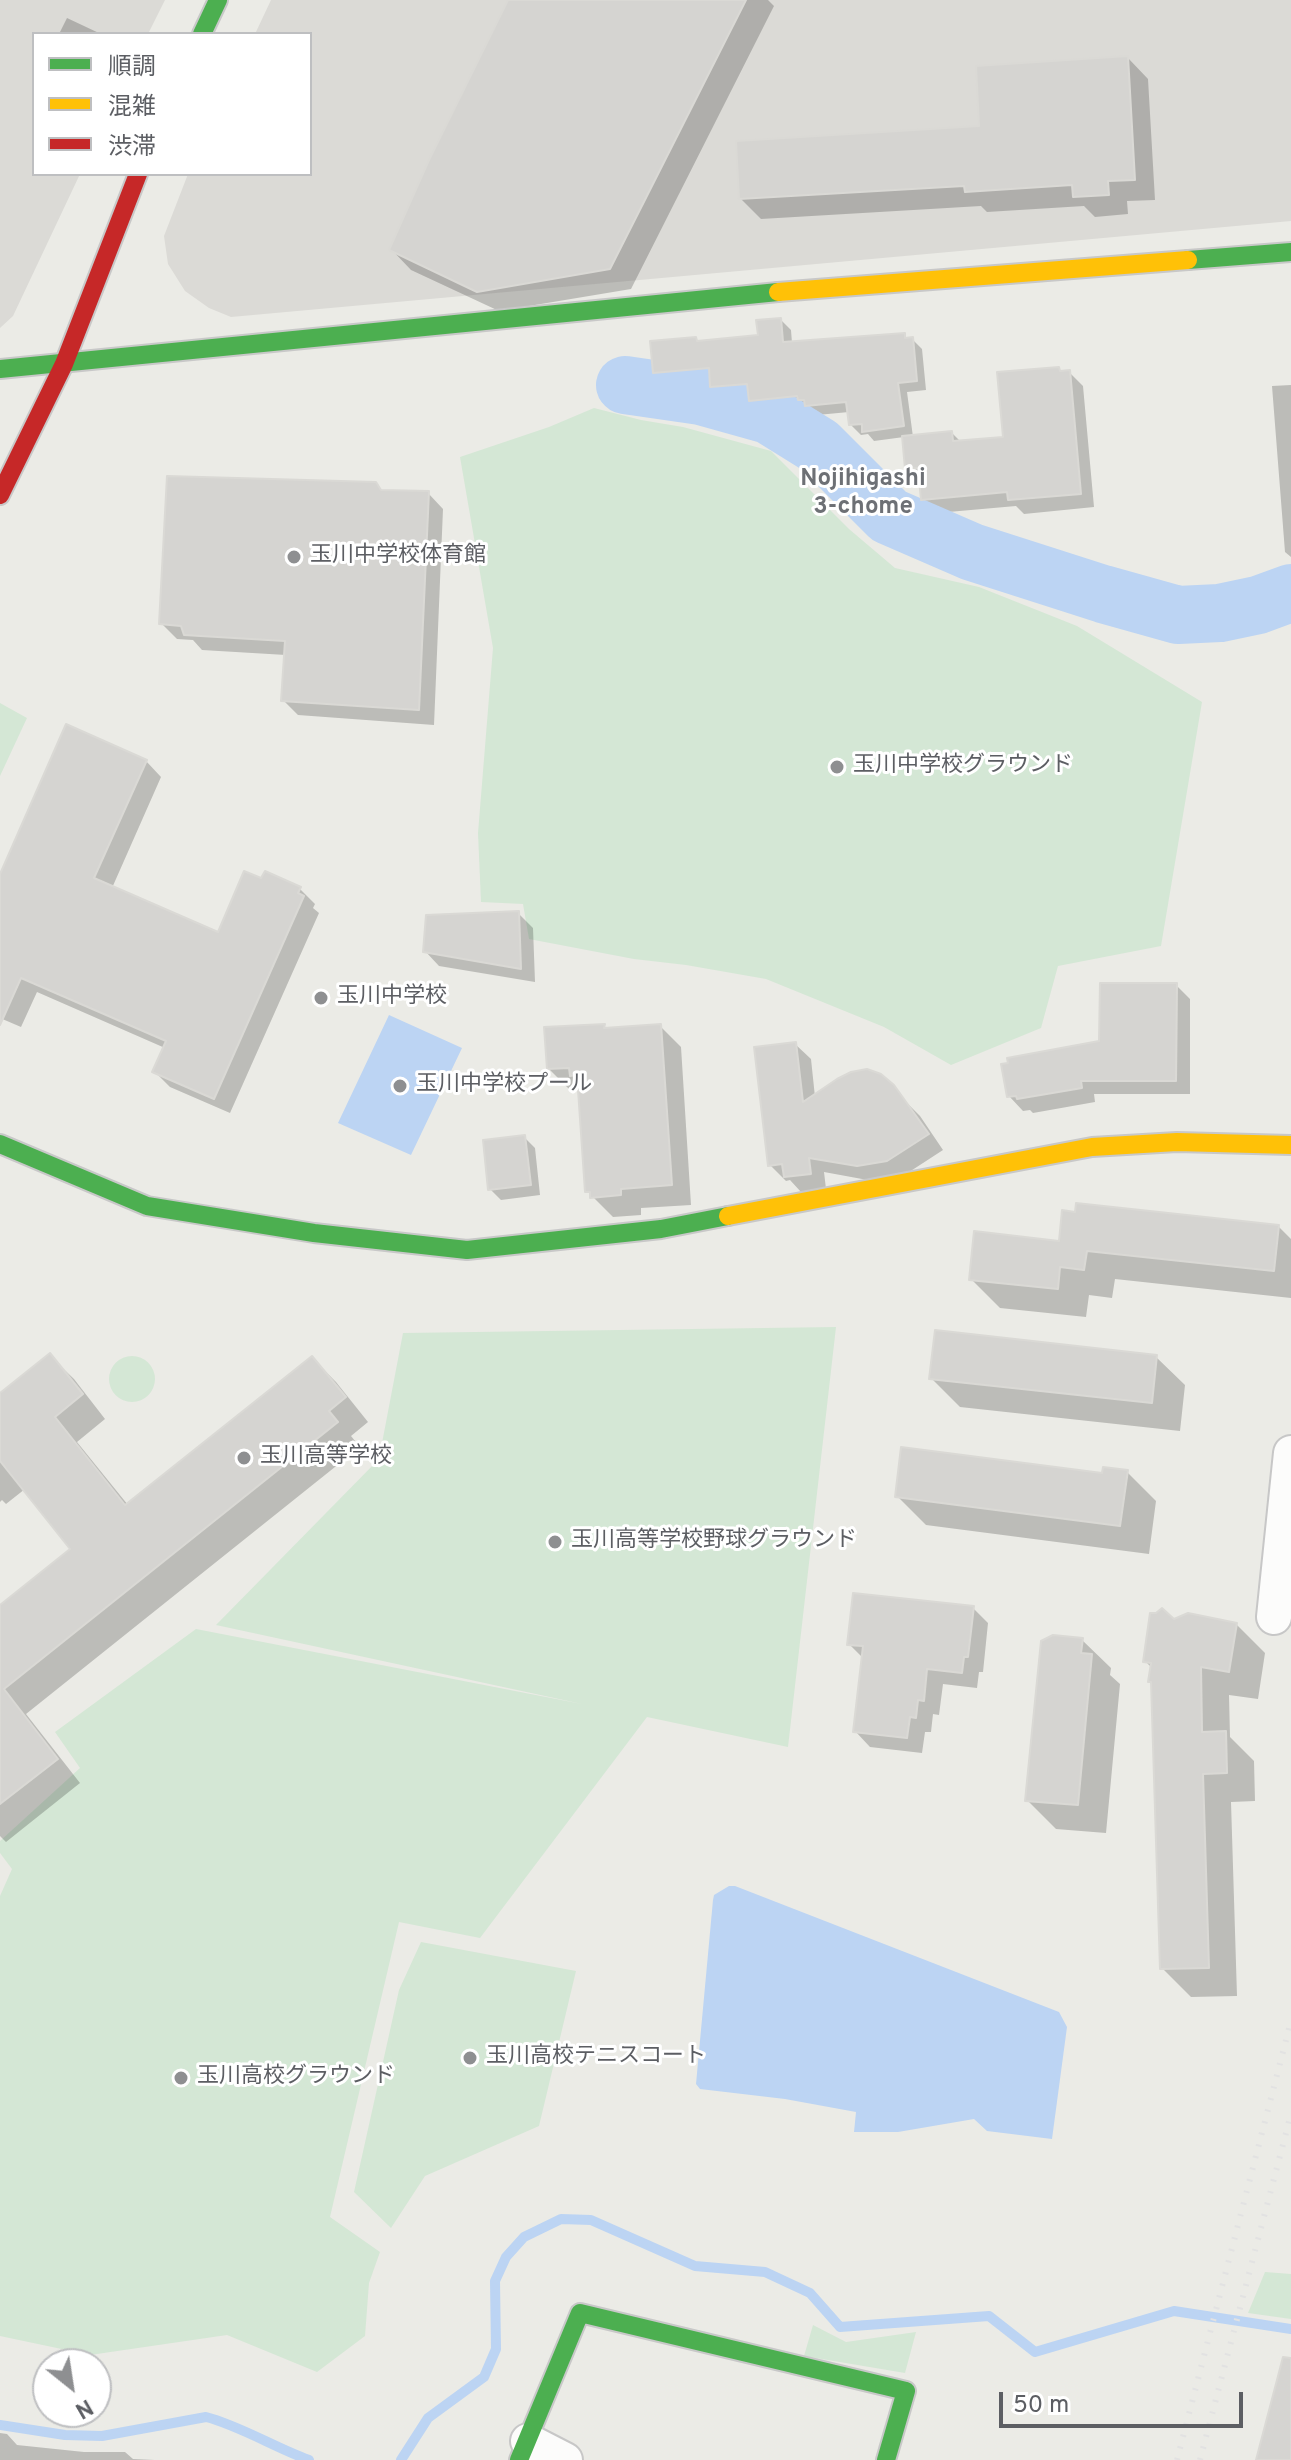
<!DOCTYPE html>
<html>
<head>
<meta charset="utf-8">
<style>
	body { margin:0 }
	#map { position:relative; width:1291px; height:2460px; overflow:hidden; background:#ebebe6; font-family:Overpass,"Noto Sans JP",sans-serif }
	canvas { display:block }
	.legend { position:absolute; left:32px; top:32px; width:280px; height:144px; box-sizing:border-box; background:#fff; border:2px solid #bebfc1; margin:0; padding:10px 14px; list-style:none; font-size:24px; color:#5c5e63 }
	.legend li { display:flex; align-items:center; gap:16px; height:40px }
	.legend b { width:40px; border:2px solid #bebfc1 }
	.north { position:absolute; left:32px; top:2348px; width:80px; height:80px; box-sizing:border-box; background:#fff; border:2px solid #bebfc1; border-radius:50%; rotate:150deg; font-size:22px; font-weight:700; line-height:32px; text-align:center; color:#5c5e63 }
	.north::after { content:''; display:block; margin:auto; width:28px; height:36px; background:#8e8f91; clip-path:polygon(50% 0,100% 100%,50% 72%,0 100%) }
	.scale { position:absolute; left:999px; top:2392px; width:244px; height:36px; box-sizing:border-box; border:4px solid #5c5e63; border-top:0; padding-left:10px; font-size:24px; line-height:28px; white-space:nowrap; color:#5c5e63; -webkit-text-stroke:6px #fff; paint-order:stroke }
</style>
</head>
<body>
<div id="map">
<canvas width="1291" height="2460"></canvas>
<ul class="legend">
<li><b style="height:10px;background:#4caf50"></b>順調</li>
<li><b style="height:10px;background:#ffc107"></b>混雑</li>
<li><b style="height:10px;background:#c62828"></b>渋滞</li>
</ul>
<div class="north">N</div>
<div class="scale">50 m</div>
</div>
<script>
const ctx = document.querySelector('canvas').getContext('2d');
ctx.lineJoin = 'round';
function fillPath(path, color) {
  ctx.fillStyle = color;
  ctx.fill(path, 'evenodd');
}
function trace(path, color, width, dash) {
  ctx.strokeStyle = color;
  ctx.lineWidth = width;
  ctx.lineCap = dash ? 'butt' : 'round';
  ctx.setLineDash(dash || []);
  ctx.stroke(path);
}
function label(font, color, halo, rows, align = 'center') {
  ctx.font = font + ' Overpass,"Noto Sans JP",sans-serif';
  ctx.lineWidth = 6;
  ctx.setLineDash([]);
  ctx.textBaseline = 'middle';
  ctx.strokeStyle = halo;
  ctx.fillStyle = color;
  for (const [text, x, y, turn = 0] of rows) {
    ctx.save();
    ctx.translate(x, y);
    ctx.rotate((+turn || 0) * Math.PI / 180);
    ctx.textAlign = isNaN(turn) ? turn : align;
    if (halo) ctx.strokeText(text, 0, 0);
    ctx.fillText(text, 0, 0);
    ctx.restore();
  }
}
fillPath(new Path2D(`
	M0 0H165L148 34H34V174H80L13 316 0 328Z
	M271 0H1291V221L231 317 209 308 185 291 168 264 164 236 188 174H310V34H255Z`), '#dbdad6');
fillPath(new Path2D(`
	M594 408 641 420 683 427 771 451 849 529 895 568 979 587 1077 626 1202 702 1161 946 1058 966 1041 1028 951 1065 884 1027 766 979 686 965 634 959 529 939 523 904 481 902 478 833 493 648 460 457 549 427Z
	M0 703 27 718 0 776Z
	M836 1327 788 1747 647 1717 480 1938 399 1922 330 2217 380 2252 369 2283 365 2336 317 2372 227 2335 90 2355 0 2336V1896L12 1869 0 1853V1841L80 1768 55 1732 196 1629 582 1704 216 1625 379 1459 403 1333Z
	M109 1379a23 23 0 1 1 46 0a23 23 0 1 1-46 0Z
	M421 1942 576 1971 539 2126 425 2176 391 2228 354 2192 399 1990Z
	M1265 2272 1291 2274V2319L1248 2313Z
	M813 2325 846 2342 916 2332 905 2373 804 2356Z`), '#d4e7d5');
fillPath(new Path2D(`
	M389 1015 462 1048 411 1155 338 1123Z
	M729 1886H735L1059 2012 1067 2027 1052 2139 987 2131 974 2119 898 2132H854L856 2112 785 2099 700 2089 696 2084 713 1900 714 1895Z`), '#bcd4f3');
fillPath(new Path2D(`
	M510 0H768L774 6 631 289 499 311 411 270 391 249Z
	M67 18 101 34H59Z
	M1128 58 1148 79 1155 200 1127 201 1128 214 1095 217 1084 206 987 212 981 206 761 219 741 199 981 128Z
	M781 320 791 330 792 343 904 335 908 340 912 339 922 349 926 390 907 392 913 437 952 433 961 442 1005 439 1059 369 1062 373 1069 372 1083 386 1094 507 1024 514 1016 506 937 513 923 499 921 482 907 468 904 437 874 441 868 434 861 435 851 425 849 412 817 415 806 406 761 410 751 400 750 394 722 396 712 386V378L665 383 655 373 696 339 699 342 760 337Z
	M1291 385V557L1285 552 1272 386Z
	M375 484 383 492 428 493 443 509 434 725 298 715 283 700 286 655 202 650 193 640 177 639 161 623Z
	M146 761 161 777 112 888 219 935 262 881 300 889 315 904 313 908 319 913 230 1113 170 1087 155 1072 165 1048 37 992 21 1027 0 1018V878Z
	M518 913 533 928 535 982 439 966 425 951Z
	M1176 985 1190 999V1094H1094L1095 1102 1033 1113 1030 1110 1023 1111 1009 1096 1101 1043Z
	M604 1026 608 1030 660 1026 681 1047 691 1205 641 1208V1215L613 1217 587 1191 580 1088 569 1089 548 1068Z
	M795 1044 811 1059 815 1097 880 1076 920 1116 943 1150 903 1176 873 1181 824 1172 826 1189 801 1192 790 1180 786 1181 770 1165Z
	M524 1137 535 1148 540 1195 501 1200 490 1189Z
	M1278 1226 1291 1239V1298L1115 1279 1112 1298 1089 1295 1086 1317 1000 1308 971 1279 1060 1243Z
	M50 1356 74 1379 105 1419 77 1442 128 1505 312 1358 336 1382 368 1422 351 1436 360 1447 26 1714 80 1783 6 1842 0 1836V1607L73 1549 25 1489 6 1504 2 1500 0 1502V1395Z
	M1156 1357 1185 1385 1180 1431 960 1407 931 1378Z
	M1127 1472 1156 1501 1149 1554 926 1525 897 1496Z
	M973 1608 988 1623 983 1672H979L977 1688 943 1684 939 1715 933 1714 931 1732H925L922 1753 870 1747 855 1731 864 1659 849 1644Z
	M1236 1624 1265 1653 1258 1699 1229 1695 1230 1737 1254 1761 1255 1801 1231 1802 1237 1996 1191 1997 1162 1968 1153 1684 1150 1681 1152 1668 1145 1661Z
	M1082 1640 1111 1668 1110 1675 1120 1684 1106 1833 1056 1829 1027 1800Z
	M0 2433 7 2434 17 2445 84 2452H125L133 2459 155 2460H0Z`), '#0003');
trace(new Path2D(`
	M0 2425 65 2435 102 2436 206 2417C238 2425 276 2448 309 2460
	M401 2460 428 2418 484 2377 496 2349 495 2281 506 2257 524 2237 561 2219 591 2220 695 2266 765 2272 810 2293 840 2327 989 2316 1035 2352 1174 2311 1291 2329`), '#bcd4f3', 10);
trace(new Path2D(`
	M625 385 701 396 769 415 819 446 889 516 972 552 1103 594 1178 615 1220 613 1258 605 1291 593`), '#bcd4f3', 58);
const building = new Path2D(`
	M508 0H746L610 269 477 292 389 250 429 160Z
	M1128 56 1135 180 1108 181 1109 195 1073 197 1072 185 965 192 964 186 739 199 736 141 979 126 976 66Z
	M781 318 783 342 905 333V338L913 337 917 381 898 383 904 426 862 432V424L849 425 846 402 805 406 804 400H798L797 396 749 401 747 384 710 387 709 368 653 373 650 341 696 337 697 341 758 335 756 320Z
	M1059 367 1060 371 1070 370 1081 494 1008 500 1007 492 921 500 918 468 905 469 902 436 952 431 953 441 1003 437 997 372Z
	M167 476 376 482 381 490 429 491 419 710 281 701 285 641 184 635 181 626 159 624Z
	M66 724 147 760 94 878 218 932 244 871 261 878 265 871 301 887 298 893 304 896 214 1099 152 1072 166 1041 21 978 0 1025V874Z
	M519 911 521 969 423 952 426 915Z
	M1100 983H1177L1176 1081H1081L1082 1088 1017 1099 1016 1096 1007 1097 1001 1064 1008 1063 1007 1058 1099 1041Z
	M605 1024 604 1028 661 1024 672 1185 621 1189V1195L590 1198V1192H585L577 1075 570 1076 569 1068 547 1069 544 1027Z
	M796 1042 803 1102 837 1079 851 1072 867 1069 881 1074 894 1085 929 1134 887 1161 857 1166 809 1158 811 1174 784 1177 782 1164 768 1166 754 1047Z
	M525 1135 531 1185 488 1190 483 1140Z
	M1076 1203 1279 1225 1274 1271 1087 1251 1084 1270 1060 1267 1058 1289 969 1280 974 1231 1059 1241 1062 1210 1075 1212Z
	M935 1330 1157 1355 1152 1403 929 1379Z
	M50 1353 83 1394 55 1417 125 1505 312 1356 346 1397 329 1411 338 1422 4 1689 58 1759 0 1804V1605L70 1549 0 1461V1393Z
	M901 1447 1102 1473 1103 1467 1128 1470 1120 1526 895 1497Z
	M853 1593 974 1606 968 1657H964L962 1673 927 1669 924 1701 918 1700 916 1718 910 1717 907 1738 853 1732 863 1646 847 1645Z
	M1162 1608 1174 1619 1188 1613 1237 1623 1229 1672 1201 1667 1202 1732 1226 1731 1227 1773 1203 1774 1209 1968 1160 1969 1151 1682H1148L1151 1663 1143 1662 1150 1613H1156Z
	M1053 1635 1083 1638 1081 1653 1092 1654 1078 1805 1025 1801 1041 1641Z
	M1283 2357 1291 2358V2460H1256Z`);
fillPath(building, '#d5d4d1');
trace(building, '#dad9d5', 2);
const street = new Path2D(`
	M1274 1617 1291 1453
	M528 2441 565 2460`);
const fast = new Path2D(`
	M202 34 218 0
	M1188 260 1291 252
	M0 369 778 292
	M0 1144 147 1206 314 1233 467 1250 661 1229 728 1216
	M519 2460 580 2313 906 2391 886 2460`);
const slow = new Path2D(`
	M778 292 1188 260
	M728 1216 1092 1147 1177 1142 1291 1145`);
const jam = new Path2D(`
	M0 495 64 364 138 174`);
trace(street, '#c7c7c7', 38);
trace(fast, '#c8c8c8', 22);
trace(slow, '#c8c8c8', 22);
trace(jam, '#c8c8c8', 22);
trace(street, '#fcfcfb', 34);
trace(fast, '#4caf50', 18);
trace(slow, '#ffc107', 18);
trace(jam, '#c62828', 18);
trace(new Path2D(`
	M1177 2460 1291 2021
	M1200 2460 1291 2114`), '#e2e2e2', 6, [2, 10]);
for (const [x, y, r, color] of [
	[294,557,8,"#8e8f91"],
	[837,767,8,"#8e8f91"],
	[321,998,8,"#8e8f91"],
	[400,1086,8,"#8e8f91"],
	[244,1458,8,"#8e8f91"],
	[555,1542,8,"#8e8f91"],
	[470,2058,8,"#8e8f91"],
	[181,2078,8,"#8e8f91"]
]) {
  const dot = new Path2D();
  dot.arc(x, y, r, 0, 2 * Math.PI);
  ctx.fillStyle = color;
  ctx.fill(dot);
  trace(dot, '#fff', 3);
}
label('22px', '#5c5e63', '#fff', [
	["玉川中学校体育館",310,557],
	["玉川中学校グラウンド",853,767],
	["玉川中学校",337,998],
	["玉川中学校プール",416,1086],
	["玉川高等学校",260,1458],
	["玉川高等学校野球グラウンド",571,1542],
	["玉川高校テニスコート",486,2058],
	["玉川高校グラウンド",197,2078]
], 'left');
label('bold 24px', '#6d7075', '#fff', [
	["Nojihigashi",863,480],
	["3-chome",863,508]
]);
</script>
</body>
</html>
